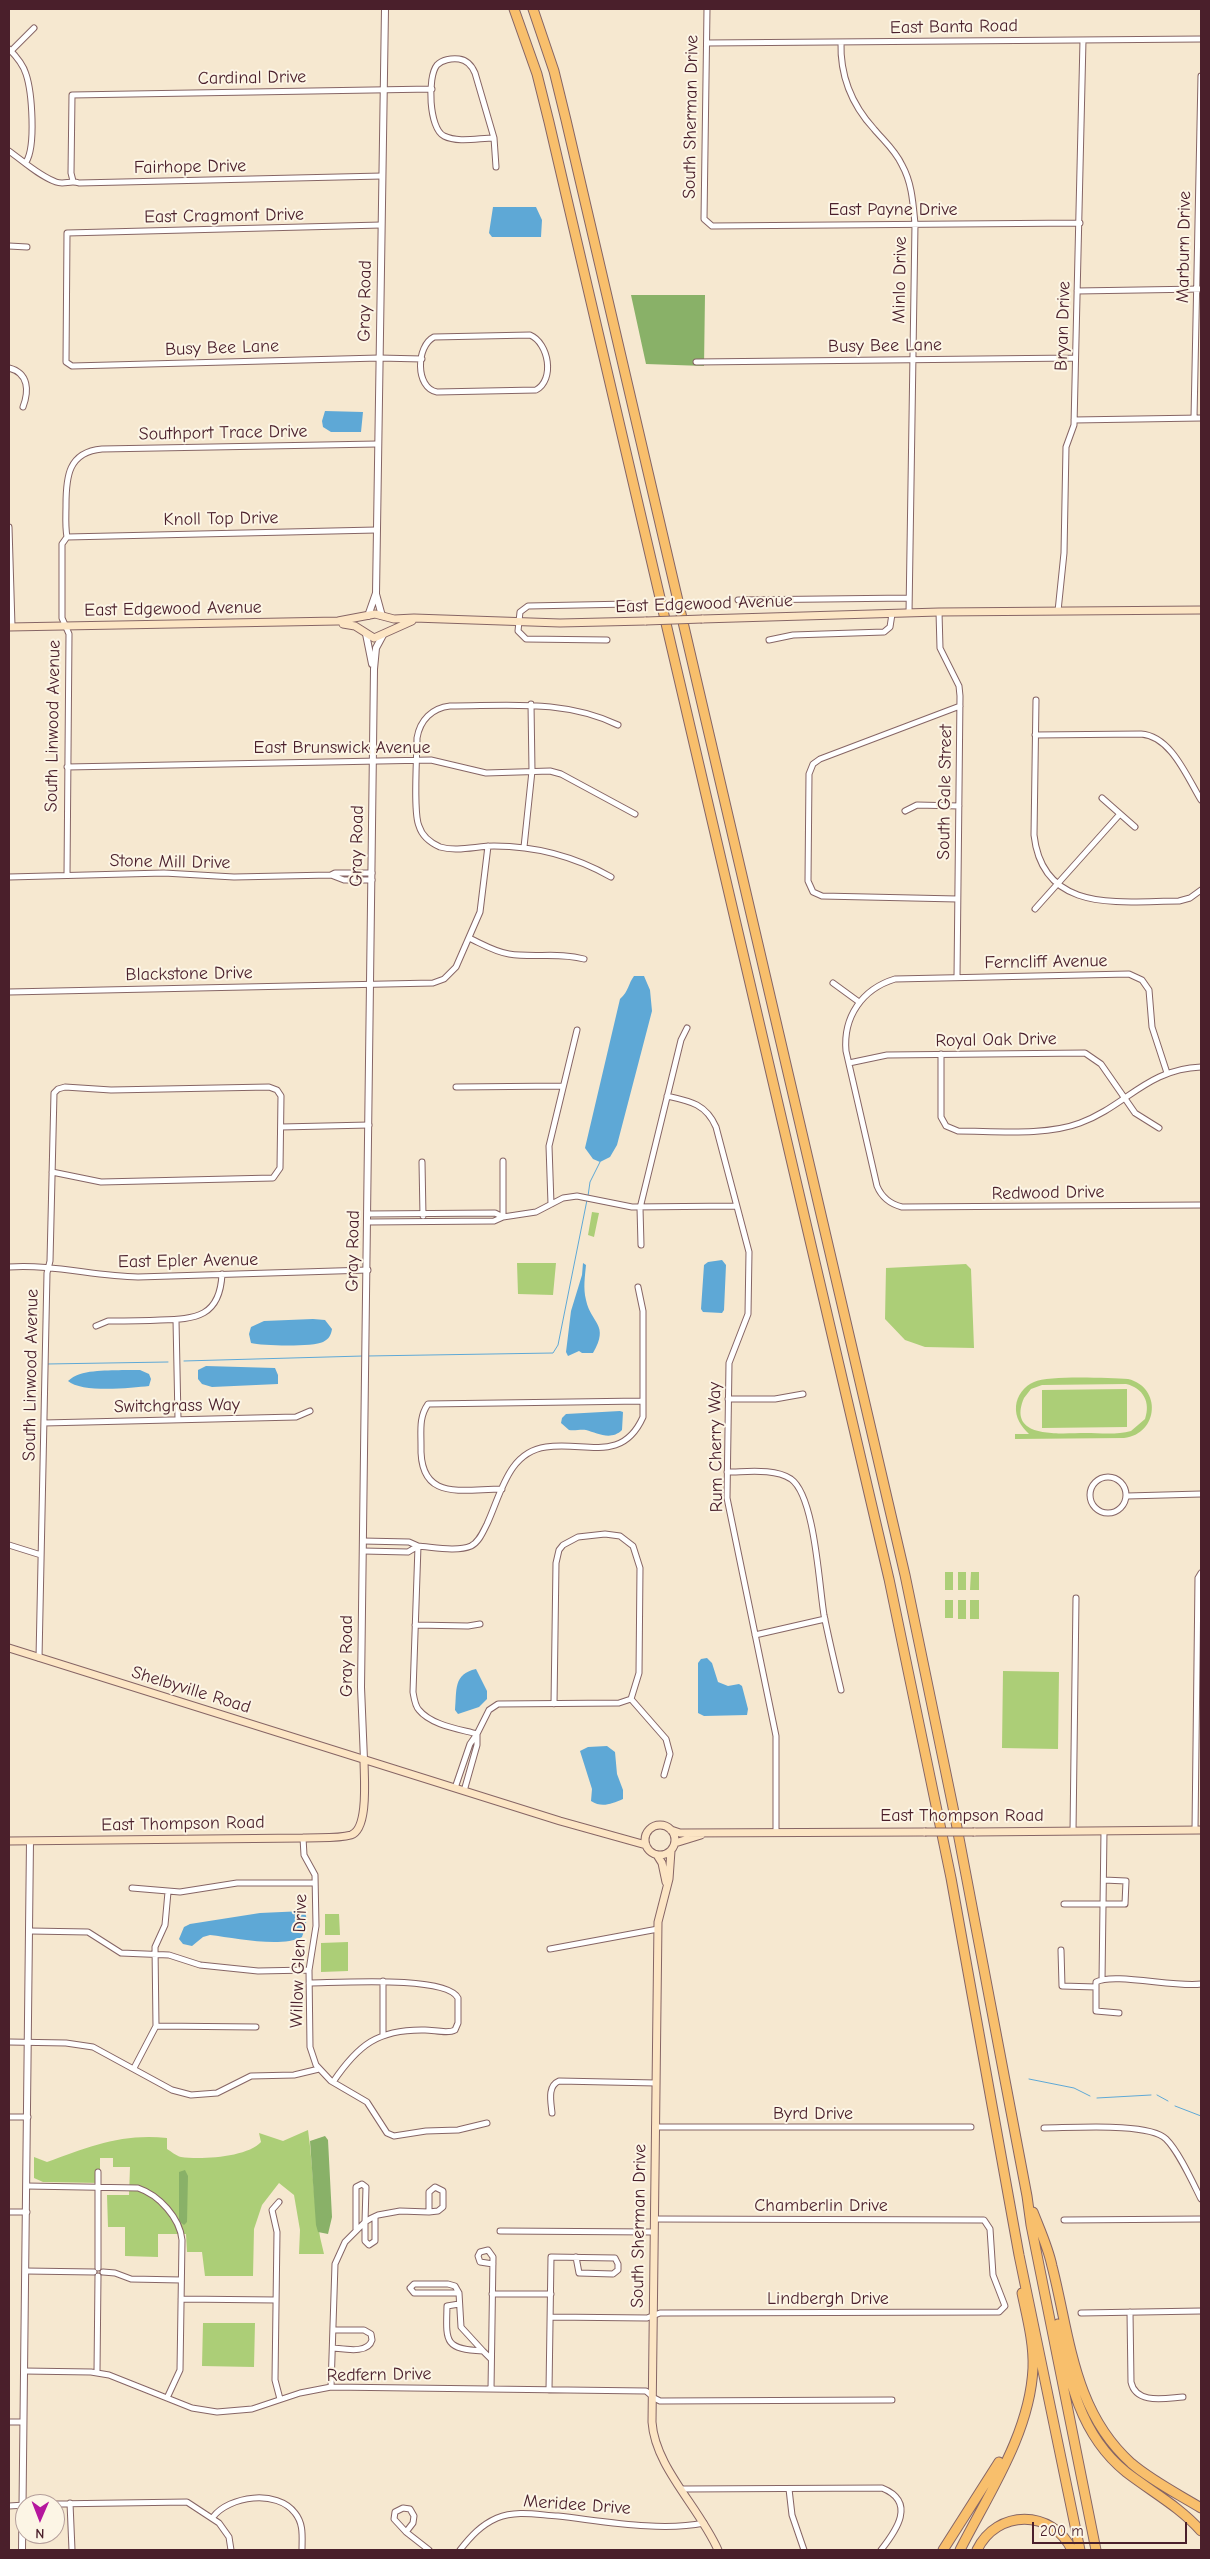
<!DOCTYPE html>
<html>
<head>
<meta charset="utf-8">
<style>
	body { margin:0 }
	#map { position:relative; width:1210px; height:2559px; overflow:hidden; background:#f6e8d0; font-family:"Comic Neue",sans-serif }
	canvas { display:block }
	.frame { position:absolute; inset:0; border:10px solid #4a1f2b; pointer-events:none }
	.north { position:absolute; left:15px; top:2494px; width:50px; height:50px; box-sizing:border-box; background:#fcf5e5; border:1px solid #b59f9b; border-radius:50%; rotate:181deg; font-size:14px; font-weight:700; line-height:20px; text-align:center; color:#4a1f2b }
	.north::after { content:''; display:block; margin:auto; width:18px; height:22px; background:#b5179e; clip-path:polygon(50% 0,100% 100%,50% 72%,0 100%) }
	.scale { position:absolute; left:1032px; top:2522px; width:155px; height:22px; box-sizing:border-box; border:2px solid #4a1f2b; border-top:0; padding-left:6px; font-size:15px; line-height:18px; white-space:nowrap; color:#4a1f2b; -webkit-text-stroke:4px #fcf5e5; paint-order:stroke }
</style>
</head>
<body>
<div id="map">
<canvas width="1210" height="2559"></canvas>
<div class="frame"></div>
<div class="north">N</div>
<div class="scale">200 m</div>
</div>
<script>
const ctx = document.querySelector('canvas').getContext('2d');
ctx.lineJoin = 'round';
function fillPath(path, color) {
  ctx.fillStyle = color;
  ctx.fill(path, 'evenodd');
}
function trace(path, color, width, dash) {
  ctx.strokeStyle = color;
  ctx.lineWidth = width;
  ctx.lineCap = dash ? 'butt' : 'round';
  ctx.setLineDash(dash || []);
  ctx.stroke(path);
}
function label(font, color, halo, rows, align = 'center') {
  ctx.font = font + ' "Comic Neue",sans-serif';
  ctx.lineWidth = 4;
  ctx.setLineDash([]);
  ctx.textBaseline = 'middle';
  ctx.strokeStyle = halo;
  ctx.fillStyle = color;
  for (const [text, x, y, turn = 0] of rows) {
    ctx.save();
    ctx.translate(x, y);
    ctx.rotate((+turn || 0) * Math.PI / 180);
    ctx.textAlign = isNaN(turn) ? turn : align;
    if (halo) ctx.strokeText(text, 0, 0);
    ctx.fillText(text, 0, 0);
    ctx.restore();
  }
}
fillPath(new Path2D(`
	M592 1212 599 1213 594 1237 588 1235Z
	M517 1263H556L553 1295 518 1294Z
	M966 1264 971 1269 974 1348 925 1347 905 1340 885 1319 886 1268Z
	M1128 1379C1162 1387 1159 1434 1124 1438L1015 1439V1434H1029C1021 1426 1015 1418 1016 1406 1017 1396 1024 1386 1034 1382 1049 1375 1109 1378 1128 1379ZM1126 1384C1143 1388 1151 1402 1145 1419L1131 1431C1117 1435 1100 1433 1085 1433 1062 1433 1006 1440 1024 1398L1031 1389 1042 1385Z
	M1127 1389V1427L1042 1428V1390Z
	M945 1572H953V1590H945Z
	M958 1572H966V1590H958Z
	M971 1572H979V1590H970Z
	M945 1600H953V1618H945Z
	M958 1600H966V1619H958Z
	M970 1600H979V1619H970Z
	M1003 1671 1059 1672 1058 1749 1002 1748Z
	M325 1914H339L340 1935H325Z
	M348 1942V1971L321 1972V1943Z
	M308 2130C314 2172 313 2213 324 2254H299L300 2230 294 2195 279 2183 262 2205 254 2229 253 2276H205L202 2252H187L186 2234H158V2257L125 2256V2227H108L107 2195H129L130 2167H113V2158H100V2183L43 2182 34 2178V2157L47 2162C88 2147 122 2133 167 2138V2149C171 2151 176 2156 181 2157 201 2160 248 2157 261 2142L259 2133 283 2141Z
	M203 2323H255L254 2367 202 2366Z`), '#acce77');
fillPath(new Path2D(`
	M631 295H705L704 366 646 364Z
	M325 2136 328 2140 332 2217 328 2234 318 2232 316 2225 310 2141Z
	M185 2170 188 2176 187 2222 184 2225 179 2221V2172Z`), '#89b168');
fillPath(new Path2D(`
	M493 207H536L542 220 541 237H492L489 233Z
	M325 411 363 412 361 432H331L323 427 322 421Z
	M634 976H644L650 990 652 1011 617 1145 610 1157 600 1162 593 1159 585 1148 620 999C629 991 628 984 634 976Z
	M722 1260 726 1265 724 1310 722 1313 703 1312 701 1309 704 1265 708 1262Z
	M583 1263 586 1265C585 1276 583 1288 586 1300 591 1324 610 1324 593 1353H582L579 1351 568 1356 566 1352 571 1311 582 1275Z
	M313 1319 325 1320 332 1329C331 1335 329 1339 323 1342 314 1347 262 1346 251 1343L249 1334 251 1327 264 1321Z
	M206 1366 275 1368 278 1375V1384L212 1387 202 1384 198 1379V1370Z
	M122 1370H140L149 1374 151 1379 149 1386C131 1388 81 1393 68 1381 81 1369 105 1371 122 1370Z
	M620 1411 623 1412 622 1430C611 1441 597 1433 586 1430 581 1429 575 1431 569 1430L561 1423 562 1418 566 1414Z
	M707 1658 712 1663 718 1682 728 1686 739 1684 742 1686 748 1709 747 1715 704 1716 698 1713V1663L701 1659Z
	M476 1669 487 1691V1699L479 1707 458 1714 455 1710C457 1690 453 1674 476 1669Z
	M607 1746 615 1752 617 1774 623 1790V1799C611 1804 602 1808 591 1801L592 1789 580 1751 588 1747Z
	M304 1911C309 1918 305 1929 302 1937 281 1948 235 1938 210 1935L203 1937 192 1946 183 1944 179 1939 184 1927 190 1924 260 1913Z`), '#5ea8d6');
trace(new Path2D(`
	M588 1196 590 1182 600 1162
	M367 1356 553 1353 558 1345 587 1200
	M184 1361 363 1356
	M47 1364 168 1362
	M1029 2079 1074 2088 1090 2096
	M1157 2095 1168 2101
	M1097 2098 1151 2095
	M1175 2106 1201 2116`), '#5ea8d6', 1);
const minor = new Path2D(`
	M707 9 704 219 712 226 1080 223
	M841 42C840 75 852 105 874 129 884 141 895 150 902 165 912 183 913 203 915 224L909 613
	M707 43 1201 39
	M9 49C16 56 23 64 26 74 32 92 36 147 26 162
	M11 51 34 28
	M494 138C479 138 458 143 444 136 429 129 427 77 437 65 442 60 451 58 459 59 467 60 472 66 475 73L494 138 496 167
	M9 151C23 161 39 176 56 182 64 185 71 180 79 183L382 176
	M73 181 71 173 72 95 432 89
	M381 225 67 233 66 362 72 366 379 358 422 359
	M9 246 27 247
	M1077 291 1201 289
	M530 335C549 343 555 380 536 390L437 392C415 388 416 346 434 337Z
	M696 362 1075 358
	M9 368C29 373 29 391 23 407
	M1194 418 1201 76
	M1074 420 1201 418
	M9 527 12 626
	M67 537 376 530
	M738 600 909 598
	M1058 611 1064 553 1066 447 1074 425 1083 40
	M939 612 940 648 959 686 960 696 957 977
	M607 640 526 639 518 631 520 612 528 606 630 604
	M769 640 793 635 884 632 890 627 892 614
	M1036 700 1034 835C1043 915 1122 901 1179 901L1190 898 1201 890
	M1035 735 1141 734C1171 736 1187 777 1201 800
	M67 767 431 760 486 773 550 771 561 774 635 814
	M1102 798 1135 827
	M905 811 917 805 959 806
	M524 847 532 771 531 704
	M67 875 69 634 62 618V544L67 537C65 526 66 515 66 505 66 477 68 452 102 449L377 444
	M9 877 164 873 234 877 331 875
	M611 877C574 856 536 846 494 846 477 846 457 852 440 847 431 843 422 836 419 826 413 813 417 756 417 738 420 720 432 708 450 706 508 706 564 699 618 725
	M372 880H344L331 875 335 873H372
	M957 899 822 896 813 892 808 881 809 774 813 764 820 759 960 706
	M1035 909 1120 814
	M469 938C482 944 495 952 509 954 534 958 560 952 584 959
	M833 983 859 1002
	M9 992 433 983 444 979 456 967 480 912 488 846
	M941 1054V1117L946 1126 958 1131C995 1131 1046 1136 1080 1123 1126 1106 1147 1069 1201 1067
	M849 1063 887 1055 1085 1053 1101 1064 1135 1113 1159 1128
	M1167 1073 1152 1027 1149 990 1142 980 1129 974 895 979C862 989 843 1017 846 1051L877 1186C882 1198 890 1204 902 1207L1201 1205
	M456 1087 563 1086
	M667 1096C690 1101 706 1104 716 1127L749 1252 748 1314 729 1363 727 1498 776 1736V1831
	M281 1127 369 1125
	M503 1161V1217L536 1212 563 1198 577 1196 632 1207 736 1206
	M422 1162 423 1216
	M551 1204 549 1146 577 1030
	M368 1222 494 1221 503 1217 495 1213 368 1214
	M641 1245 640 1208 681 1040 687 1028
	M9 1267C52 1264 94 1276 138 1277L368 1270
	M176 1320 178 1419
	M96 1326 108 1321C125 1321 142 1321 160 1320 196 1319 220 1317 222 1274
	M728 1399H775L803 1394
	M44 1423 296 1417 310 1411
	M727 1472C747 1472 774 1468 791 1479 815 1496 819 1586 824 1615 829 1640 835 1665 841 1690
	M1090 1495a18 18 0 1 1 36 0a18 18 0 1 1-36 0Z
	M502 1489C461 1489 419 1502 421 1445 421 1430 419 1417 428 1404L642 1401
	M1126 1498 1127 1496 1201 1494
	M9 1545 41 1555
	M363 1551 408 1552 418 1546 409 1542 363 1541
	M415 1625 468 1626 480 1624
	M755 1635 825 1619
	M39 1658 47 1273 50 1261 54 1093 58 1089 65 1087 111 1090 269 1087 277 1090 281 1096 280 1168 273 1178 101 1182 52 1172
	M631 1699 619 1703 498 1704 489 1710 477 1734C459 1729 431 1725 419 1710 415 1706 414 1698 413 1692L418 1546C433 1547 457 1552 471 1546 479 1542 483 1532 487 1524 501 1494 508 1452 546 1447 585 1441 622 1464 643 1417V1311L638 1287
	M631 1699 666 1739 670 1754 664 1775
	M554 1704 556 1563 559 1550 563 1545 578 1537 605 1534 620 1536 633 1546 640 1568 639 1673 631 1699
	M455 1788 470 1744 477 1734V1745L464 1791
	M1195 1830 1198 1578 1201 1573
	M1073 1831 1076 1598
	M303 1838 304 1855 315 1875 316 1926 309 1970 310 2047 316 2065 331 2081 367 2102 387 2133 394 2136 426 2131 458 2130 487 2123
	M132 1888 180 1892 237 1883H315
	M1064 1904H1125L1126 1881 1104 1880
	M30 1931 88 1932 121 1953 169 1955 200 1965 258 1971 309 1970
	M550 1949 658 1929
	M1061 1950 1062 1986 1096 1987V1982C1113 1972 1176 1988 1201 1984
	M1102 1980 1104 1831
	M383 1981V2035
	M309 1983C335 1983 446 1975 458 1998V2023L455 2030C448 2034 434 2030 425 2030 378 2029 358 2045 333 2082
	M1096 1987V2011L1119 2013
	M156 2026 256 2027
	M9 2042 66 2043 93 2047 172 2090 191 2095 217 2093 251 2076 294 2075 319 2069
	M134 2068 156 2026 155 1947 165 1925 168 1892
	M552 2113C551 2102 547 2086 559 2081L656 2083
	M9 2117H28
	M655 2127H971
	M1044 2128C1071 2128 1149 2122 1166 2139 1179 2152 1192 2181 1201 2199
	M98 2172V2268
	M27 2186 138 2188C159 2195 180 2218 182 2240L180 2370 167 2398
	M435 2187 443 2191V2207L438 2211 429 2212V2192Z
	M279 2202 272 2210 277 2232 275 2380 280 2399
	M9 2212H27
	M375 2217V2241L369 2245 365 2241V2222C369 2219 373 2217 378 2215L400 2211 429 2212
	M1064 2220 1201 2219
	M500 2231 654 2232
	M26 2271 94 2272
	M103 2272 115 2273 131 2279 181 2280
	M459 2293H414L410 2288 414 2284H448L455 2286 459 2293 461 2327 483 2351
	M492 2294H551
	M181 2299 276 2300
	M459 2304 447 2306C446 2342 444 2349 483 2351L491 2359
	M1130 2312 1131 2382C1136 2405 1166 2398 1183 2397
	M1081 2313 1201 2311
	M551 2317 647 2318 660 2313 999 2312 1005 2306 993 2275 990 2229 984 2220 654 2219
	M333 2348C345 2349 368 2354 372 2340L371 2334 364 2330H333
	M24 2371 91 2372 109 2375 192 2408 217 2412 252 2409 300 2393 331 2387 646 2391 652 2396
	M97 2372 98 2276
	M331 2387 335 2264 345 2242 365 2222 366 2187 362 2184 356 2187V2229
	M491 2389 493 2257 488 2250 480 2252 478 2256 480 2262 493 2264
	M549 2390 551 2257 615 2258 618 2264V2270L613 2274 579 2273 576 2257
	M652 2397 660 2401 892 2400
	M9 2422H23
	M683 2489 882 2488C917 2502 896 2531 881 2550
	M789 2489 792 2515 804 2550
	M70 2503 72 2550
	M52 2504 187 2502 219 2523 229 2537 231 2550
	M9 2506 25 2505
	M403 2508 410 2509 414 2516 413 2523 406 2532 394 2519 395 2512Z
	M213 2517C229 2496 277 2489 295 2513 304 2524 302 2537 302 2550
	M406 2532 429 2550
	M460 2550C471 2536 481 2525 497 2518 517 2510 538 2515 558 2516 603 2521 660 2532 704 2523`);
const tertiary = new Path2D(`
	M376 594 382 616
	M368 616 376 593 385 9
	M366 634 372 664
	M364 1760 361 1687 374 669 376 648 383 635
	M22 2550 30 1841`);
const secondary = new Path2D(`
	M702 619 939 612 1201 610
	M343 624 355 626 374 638 412 621
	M9 627 338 621 375 614 394 619 414 618 560 623 646 621
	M9 1648 560 1821 646 1845
	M645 1840a15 15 0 1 1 30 0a15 15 0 1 1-30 0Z
	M671 1830 680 1833 925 1832
	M974 1832 1201 1830
	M9 1841 303 1838C318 1837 337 1839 351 1835 369 1829 364 1776 364 1760
	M675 1843 701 1835
	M671 1851 669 1879 658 1922 652 2422C655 2467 699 2507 718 2550
	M657 1855 662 1863 666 1882`);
const motorway = new Path2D(`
	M514 9 537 74 549 122 889 1579 951 1878 1019 2255 1080 2550
	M533 9 554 71 566 120 905 1575 955 1817 1027 2196 1031 2225 1096 2550
	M1033 2212C1040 2230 1048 2247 1052 2266 1070 2336 1073 2411 1131 2463 1152 2481 1178 2494 1201 2508
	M1058 2324C1069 2380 1080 2435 1126 2472 1152 2492 1180 2507 1201 2531
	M943 2550 999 2462
	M960 2550C989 2493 1030 2433 1033 2368 1034 2343 1027 2317 1022 2293
	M977 2550C997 2509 1052 2509 1072 2550`);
trace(minor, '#866565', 7);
trace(tertiary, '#866565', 8);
trace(secondary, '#866565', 9);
trace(motorway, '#866565', 11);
trace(minor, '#fff', 5);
trace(tertiary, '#fff', 6);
trace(secondary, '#fce5c4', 7);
trace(motorway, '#f8bf6c', 9);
const secondaryBridge = new Path2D(`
	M646 621 702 619
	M925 1832H974`);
trace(secondaryBridge, '#866565', 9, []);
trace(secondaryBridge, '#fce5c4', 7);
label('18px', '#4a1f2b', '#fcf5e5', [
	["East Banta Road",954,27,-1],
	["Cardinal Drive",252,78,-1],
	["South Sherman Drive",691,117,-89],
	["Fairhope Drive",190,167,-1],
	["East Payne Drive",893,210],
	["East Cragmont Drive",224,216,-1],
	["Marburn Drive",1184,247,-89],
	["Minlo Drive",900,280,-89],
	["Gray Road",365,301,-89],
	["Bryan Drive",1063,326,-88],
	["Busy Bee Lane",885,346,-1],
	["Busy Bee Lane",222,348,-2],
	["Southport Trace Drive",223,433,-1],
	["Knoll Top Drive",221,519,-1],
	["East Edgewood Avenue",704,604,-2],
	["East Edgewood Avenue",173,609,-1],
	["South Linwood Avenue",53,726,-89],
	["East Brunswick Avenue",342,748],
	["South Gale Street",945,792,-89],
	["Gray Road",357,846,-89],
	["Stone Mill Drive",170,862,1],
	["Ferncliff Avenue",1046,962,-1],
	["Blackstone Drive",189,974,-1],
	["Royal Oak Drive",996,1040,-1],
	["Redwood Drive",1048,1193,-1],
	["Gray Road",353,1251,-89],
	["East Epler Avenue",188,1261,-1],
	["South Linwood Avenue",31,1375,-89],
	["Switchgrass Way",177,1406,-1],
	["Rum Cherry Way",716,1447,-91],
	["Gray Road",347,1656,-90],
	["Shelbyville Road",191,1690,17],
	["East Thompson Road",962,1816],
	["East Thompson Road",183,1824,-1],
	["Willow Glen Drive",299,1961,-88],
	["Byrd Drive",813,2114],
	["Chamberlin Drive",821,2206],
	["South Sherman Drive",639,2226,-89],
	["Lindbergh Drive",828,2299],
	["Redfern Drive",379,2375,-1],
	["Meridee Drive",577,2505,4]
]);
</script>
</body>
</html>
